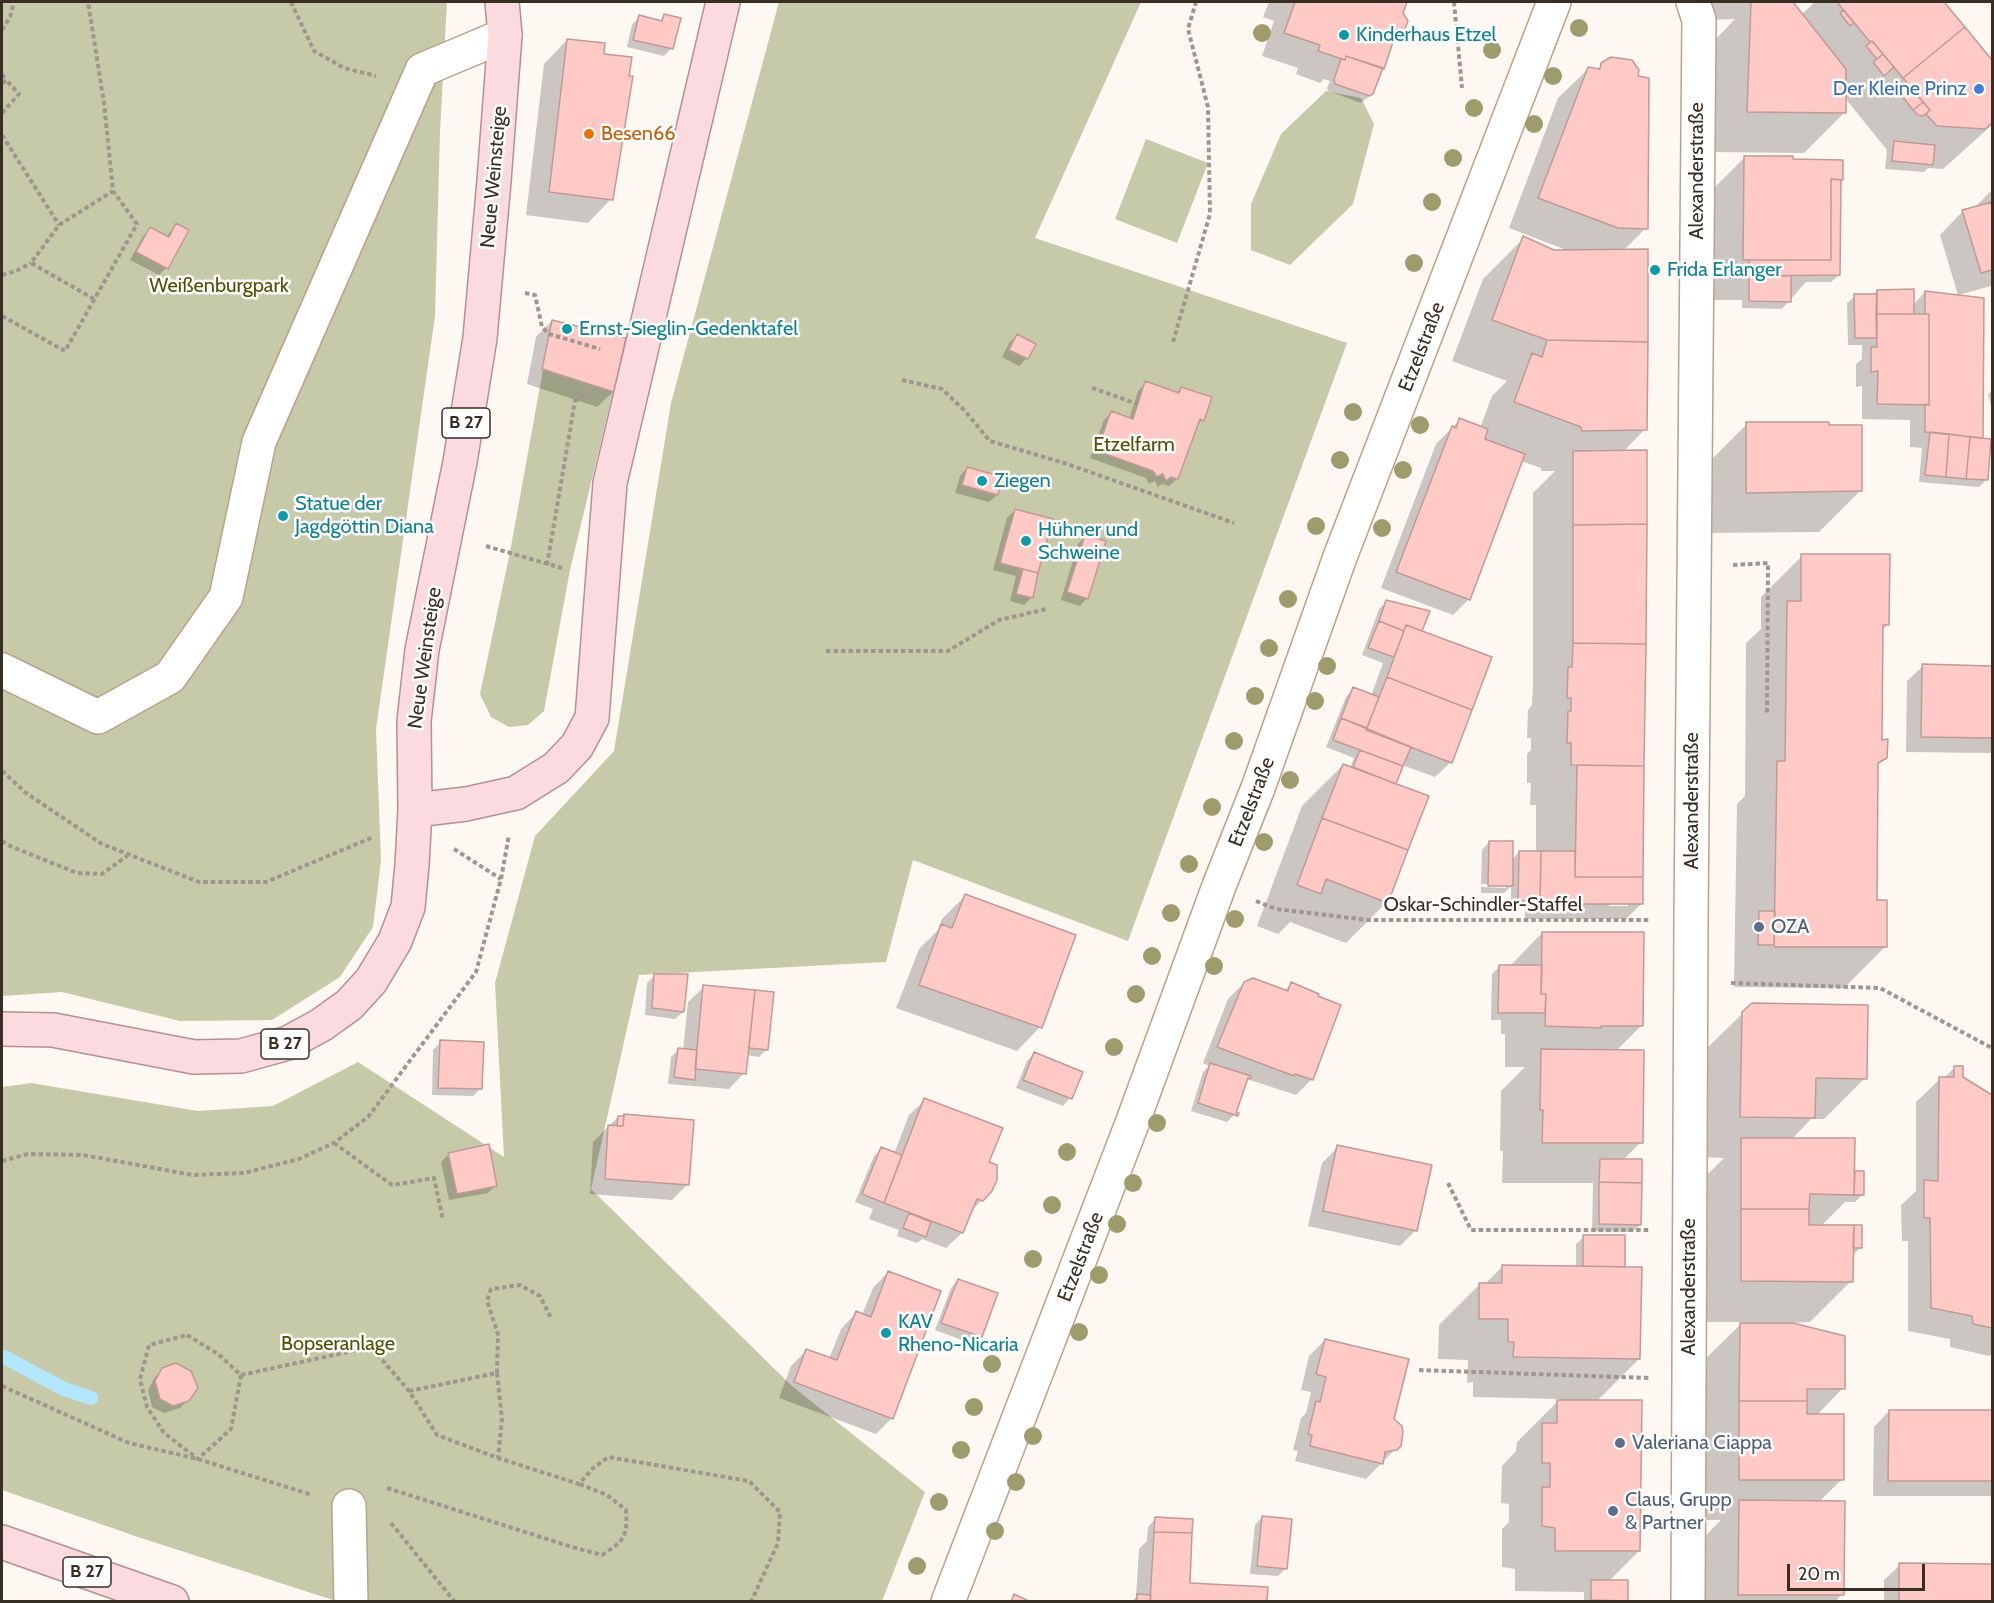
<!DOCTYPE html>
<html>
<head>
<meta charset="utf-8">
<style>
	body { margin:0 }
	#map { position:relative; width:1994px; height:1603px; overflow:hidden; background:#fef8f3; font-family:Cabin,sans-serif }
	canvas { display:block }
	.frame { position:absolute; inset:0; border:3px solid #392e24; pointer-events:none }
	.scale { position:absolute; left:1787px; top:1564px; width:138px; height:27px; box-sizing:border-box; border:3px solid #392e24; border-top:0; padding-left:8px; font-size:18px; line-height:21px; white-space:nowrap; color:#392e24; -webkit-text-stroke:4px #fff; paint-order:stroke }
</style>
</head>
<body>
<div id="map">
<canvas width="1994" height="1603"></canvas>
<div class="frame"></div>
<div class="scale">20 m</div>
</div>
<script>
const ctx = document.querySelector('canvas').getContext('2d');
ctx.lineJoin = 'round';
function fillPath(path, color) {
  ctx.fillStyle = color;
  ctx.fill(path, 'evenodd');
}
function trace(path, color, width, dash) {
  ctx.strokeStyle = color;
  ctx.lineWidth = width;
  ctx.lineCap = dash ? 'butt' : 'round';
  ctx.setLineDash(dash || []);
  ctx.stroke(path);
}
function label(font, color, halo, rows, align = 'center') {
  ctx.font = font + ' Cabin,sans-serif';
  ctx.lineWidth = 5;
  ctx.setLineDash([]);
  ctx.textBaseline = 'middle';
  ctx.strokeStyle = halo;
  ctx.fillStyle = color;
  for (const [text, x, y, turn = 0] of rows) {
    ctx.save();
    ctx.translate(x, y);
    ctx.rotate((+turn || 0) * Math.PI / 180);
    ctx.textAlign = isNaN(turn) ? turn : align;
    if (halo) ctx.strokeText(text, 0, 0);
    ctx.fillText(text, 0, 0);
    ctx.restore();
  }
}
fillPath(new Path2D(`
	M2 2H447L440 132 435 316 376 729 381 860 373 927 340 977 272 1020 180 1021 62 992 2 996Z
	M779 2H1141L1035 238 1347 343 1128 941 913 860 886 962 639 975 591 1189 792 1386 925 1492 882 1601H336L141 1538 2 1490V1087L31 1083 198 1111 273 1106 358 1062 504 1157 495 983 535 836 614 751 671 403Z
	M1326 91 1361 98 1374 124 1353 204 1290 265 1251 250V204L1281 134Z
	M1146 139 1208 163 1177 243 1115 219Z
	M552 320 626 338 570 570 544 711 528 725 509 727 491 717 480 694 510 552Z`), '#c7caa9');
fillPath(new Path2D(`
	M1269 2H1406L1402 13 1403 31 1392 42 1372 94 1361 103 1328 91 1327 88 1330 81 1324 79 1320 83 1296 74 1298 68 1262 56 1274 21 1263 17Z
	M1708 2H1791L1801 15 1815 2H1943L1992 62V125L1943 169 1928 168 1924 172 1885 169 1887 150 1845 98V112L1804 153 1707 152 1711 44 1735 19 1707 20Z
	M665 16 672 48 664 56 627 47 632 25 639 17 659 22Z
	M567 40 611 199 588 223 526 215 544 64Z
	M1602 64 1646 228 1623 251 1645 429 1623 452 1641 904 1626 919H1525V907H1511V886L1504 893H1481V887L1506 888V885L1481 884 1482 850 1489 842 1512 860 1519 852H1536V805H1530L1531 783H1527V754L1531 750V738H1527L1528 710 1532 705 1533 685V493L1555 471H1541V468L1521 461 1469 599 1453 615 1381 588 1436 444 1460 420 1480 428 1492 396 1507 381 1452 361 1483 279 1524 238 1554 251H1569L1509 228 1558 98 1589 68 1597 70ZM1609 903H1628V906H1609Z
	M1745 157 1792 161 1842 179 1839 182V275L1831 282H1806L1782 309 1742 308V300H1703L1704 198Z
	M1992 190V293L1991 286 1958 295 1940 235 1963 211 1973 209Z
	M176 225 166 268 159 275 130 260 143 236 151 229 166 237Z
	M1877 291 1913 305 1925 292 1983 299 1981 439 1986 480 1979 487 1919 482 1922 448 1910 447V420L1862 419V386L1856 387V364L1862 359V345H1848L1847 303 1855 296 1873 295Z
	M552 321 613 392 597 407 527 384 536 337Z
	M1017 336 1027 358 1019 366 1002 357 1009 343Z
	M1146 383 1176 394 1181 388 1202 420 1196 427 1177 479 1169 486 1162 484 1158 487 1155 481 1149 484 1146 478 1090 458 1104 420 1111 413 1129 419 1138 391Z
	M1992 390V409L1988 395Z
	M1747 424 1860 491 1819 532 1706 533V465Z
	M967 468 1001 478 997 495 989 502 955 493 960 476Z
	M1015 510 1031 598 1024 605 1010 601 1016 576 993 570 1007 518Z
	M1085 536 1087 598 1080 606 1061 600 1078 544Z
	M1802 556 1888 624 1881 631 1880 741 1886 757 1877 766 1875 901 1885 947 1844 988 1734 987 1737 804 1745 796 1746 643 1761 629V597Z
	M1387 602 1420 632 1451 762 1435 777 1402 765 1394 785 1387 902 1346 943 1290 922 1278 934 1257 926 1302 806 1343 765 1350 768 1354 758 1326 747 1346 697 1353 689 1371 696 1383 663 1362 655 1379 609Z
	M1923 666 1992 667V751L1990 753 1906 752 1907 681Z
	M965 896 1040 1027 1017 1051 896 1008 919 949 938 930 942 919Z
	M1542 933 1642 1025 1616 1051 1641 1142 1622 1161 1640 1225 1632 1232 1592 1231 1593 1183H1502L1503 1151H1500L1501 1091 1525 1067H1505V1034H1501V1020H1491L1492 974 1499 967H1509Z
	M654 976 683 1012 675 1019 645 1015 647 983Z
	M1244 983 1284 991 1291 984 1312 1079 1296 1095 1247 1079 1234 1115 1227 1122 1191 1111 1203 1072 1209 1066 1203 1063 1228 999Z
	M704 987 772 993 767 1049 759 1057 746 1055 744 1073 729 1089 668 1084 671 1057 679 1049 683 1050 688 1002Z
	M1743 1013 1865 1078 1824 1119H1811L1791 1140 1853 1173H1863V1194L1855 1202H1845L1821 1226 1861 1247 1853 1255 1851 1281 1810 1322 1789 1323 1843 1388 1816 1416 1842 1479 1819 1502 1842 1594 1835 1602H1698L1699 1542 1721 1520H1699V1365L1743 1322H1700L1701 1181 1724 1158 1700 1157 1701 1054Z
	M441 1042 481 1088 473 1096 432 1095 433 1050Z
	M1034 1054 1081 1072 1070 1098 1063 1106 1016 1088 1027 1061Z
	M1954 1068 1962 1078 1992 1097V1353L1989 1356 1950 1347V1339L1908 1331V1241H1902L1901 1205 1916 1191V1102L1940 1079H1943Z
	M925 1100 987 1163 982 1200 970 1212 962 1233 946 1248 922 1239 917 1243 897 1236 899 1230 869 1219 873 1209 855 1202 874 1156 881 1149 894 1154 909 1115Z
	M618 1117 688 1184 672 1200 590 1194 593 1142Z
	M1338 1147 1416 1230 1400 1246 1308 1226 1322 1163Z
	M449 1154 496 1185 488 1193 449 1200 441 1162Z
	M1584 1237 1624 1268 1639 1359 1596 1402 1639 1551 1608 1582 1627 1600 1625 1602H1584V1592L1515 1591V1569L1502 1567V1529L1509 1522V1504L1501 1503 1502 1466 1516 1451 1517 1442 1560 1399 1473 1397V1382L1467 1383 1468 1360 1438 1359 1439 1325 1480 1284H1485L1503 1266 1576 1267V1244Z
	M888 1272 892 1418 876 1434 779 1398 791 1366 806 1351 829 1359 841 1329 856 1313 862 1315 873 1288Z
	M958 1280 981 1336 973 1344 935 1330 951 1288Z
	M1325 1340 1392 1419 1399 1445 1366 1479 1295 1461 1298 1451 1293 1450 1301 1418 1306 1413 1311 1392 1301 1390 1309 1356Z
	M163 1369 188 1400 180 1408 164 1413 152 1407 148 1390 155 1377Z
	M1889 1411H1992V1496H1873L1874 1427Z
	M1262 1517 1286 1568 1278 1576 1250 1574 1255 1525Z
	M1155 1519 1188 1584 1266 1602H1131L1136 1597 1139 1549 1147 1541 1148 1527Z
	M1900 1565H1992V1602H1884V1580Z`), '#0003');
trace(new Path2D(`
	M2 1356 64 1389 91 1398`), '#b3e6ff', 14);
const building = new Path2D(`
	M1295 2H1407L1403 13 1408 21 1404 31 1395 36 1384 69 1346 56 1345 60 1318 51 1320 45 1284 33Z
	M1751 2H1793L1846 69V113L1747 112Z
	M1837 2H1944L1965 27 1903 78 1872 41 1870 42Z
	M1843 10 1854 23 1850 26 1840 13Z
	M664 14 681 18 673 49 633 40 639 15 662 21Z
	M1965 27 1992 60V123L1985 129 1937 126 1926 114 1930 110 1903 78Z
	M567 39 605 43 604 54 632 57 629 76H633L613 200 549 192Z
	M1872 41 1883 54 1877 59 1866 46Z
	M1883 54 1894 67 1884 76 1873 62Z
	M1346 56 1383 68 1373 94 1370 96 1335 84 1334 79 1341 59 1345 60Z
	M1611 57 1632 60 1639 70 1638 76 1649 78 1648 229 1618 228 1538 198 1588 67 1600 69 1601 63Z
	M1910 87 1923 102 1913 110 1901 95Z
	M1923 102 1930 110 1923 116 1918 115 1913 110Z
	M1894 141 1935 145 1933 165 1892 161Z
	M1744 156H1793V159L1843 160V180L1831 179V260H1743Z
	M1831 179 1841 180 1840 275 1749 276V260H1831Z
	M1992 202V270L1981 273 1962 210Z
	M176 223 189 230 168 269 136 252 150 227 169 237Z
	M1523 236 1554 250 1648 249V342L1547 340 1492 320Z
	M1749 276H1791V302L1749 301Z
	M1914 289V314H1876L1877 290Z
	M1925 291 1984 298 1983 438 1925 432V404L1929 405V314H1925Z
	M1854 294H1877V338H1855Z
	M1876 314H1929V405L1877 404 1878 371 1871 372V347H1877Z
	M552 320 626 338 614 392 542 369Z
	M1017 334 1036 344 1028 359 1009 350Z
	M1547 340 1648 342 1647 430 1582 431 1581 427 1514 402 1532 353 1542 357Z
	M1145 381 1179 393 1181 387 1212 397 1204 421 1200 419 1178 479 1171 477 1166 481 1163 474 1157 477 1153 471 1097 451 1111 411 1133 419Z
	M1459 418 1488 429 1485 439 1525 454 1470 600 1396 572 1452 426 1456 428Z
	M1746 422H1829V425H1862V491L1746 493Z
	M1930 432 1949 434 1946 477 1925 475Z
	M1949 434 1970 437 1966 479 1946 477Z
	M1970 437 1991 439 1988 480 1966 479Z
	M1647 450V524L1573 525V451Z
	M967 467 1003 477 998 495 962 485Z
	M1015 509 1053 519 1038 573 1000 563Z
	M1647 524 1646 644 1573 643V525Z
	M1085 535 1106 541 1088 599 1067 592Z
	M1801 554H1890L1889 625H1883L1882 740 1888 739 1887 758 1878 763 1877 900H1887V947H1775L1774 945 1777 761H1785L1787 601H1801Z
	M1023 569 1038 573 1033 598 1016 594Z
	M1386 600 1430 611 1422 631 1406 625 1404 631 1379 621Z
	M1379 621 1404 631 1394 657 1368 648Z
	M1406 625 1492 657 1472 710 1387 677Z
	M1573 643 1646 644 1644 766 1571 765V743H1567L1568 711H1571V698H1567L1568 667H1572Z
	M1922 664 1992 666V738L1921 737Z
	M1387 677 1472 710 1452 763 1366 730Z
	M1353 687 1379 697 1367 728 1341 718Z
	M1341 718 1411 747 1403 766 1333 740Z
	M1360 750 1403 766 1396 784 1353 767Z
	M1343 764 1429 796 1408 850 1322 818Z
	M1577 765 1644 766 1643 877H1575Z
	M1322 818 1408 850 1388 903 1326 879 1321 894 1297 885Z
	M1489 841H1513V886H1488Z
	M1519 851H1541L1540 900 1518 901Z
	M1541 851H1575V877H1643V904H1540Z
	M965 894 1076 935 1042 1028 919 985 941 924 952 928Z
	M1759 911H1775L1774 945H1758Z
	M1542 932H1644L1643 1026H1601V1028L1545 1026 1546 994H1541Z
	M1499 965H1542L1541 994H1546L1545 1013H1498Z
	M654 974H688L684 1012 652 1008Z
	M1253 978 1288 991 1291 982 1319 994 1318 996 1341 1005 1313 1080 1295 1074 1294 1076 1217 1047 1244 982Z
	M703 985 755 990 746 1074 695 1069Z
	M755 990 774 992 768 1050 749 1048Z
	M1752 1003 1868 1005 1867 1079 1816 1078 1815 1118 1740 1117 1742 1012Z
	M440 1040 484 1042 482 1089 438 1088Z
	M678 1048 697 1050 695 1080 674 1077Z
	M1541 1049 1644 1050 1643 1143H1542L1543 1110H1540Z
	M1034 1052 1083 1072 1072 1099 1023 1080Z
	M1210 1063 1251 1076 1250 1079 1248 1078 1236 1113H1239L1238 1116 1198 1103Z
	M1954 1066H1963V1077L1992 1095V1328L1973 1324 1972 1316 1931 1308 1930 1218H1924V1180L1938 1181 1939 1077H1954Z
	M924 1098 1003 1128 989 1162 997 1165V1180L992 1191 983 1201 977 1199 963 1233 884 1203Z
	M624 1114 694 1120 689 1185 605 1179 608 1125 623 1126Z
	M618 1116H624L623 1126H617Z
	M1741 1138H1855L1854 1195 1810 1194 1809 1209H1741Z
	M489 1144 497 1186 457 1194 448 1153Z
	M1337 1145 1432 1165 1417 1231 1323 1211Z
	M881 1147 902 1155 884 1203 862 1194Z
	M1600 1159H1642V1183L1599 1182Z
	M1855 1171H1864V1195H1854Z
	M1599 1182 1642 1183 1641 1225 1599 1224Z
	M1741 1209H1809V1225H1854L1853 1282 1741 1281Z
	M909 1213 931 1222 926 1237 903 1228Z
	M1854 1225H1862V1248H1853Z
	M1583 1235H1625V1267L1583 1266Z
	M1502 1265 1642 1267 1640 1359 1513 1357 1514 1342H1508V1319H1479V1283H1502Z
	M888 1271 941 1291 893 1419 794 1382 806 1349 837 1360 856 1311 871 1317Z
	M958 1279 998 1293 982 1337 941 1323Z
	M1740 1323H1793L1845 1336V1389H1807V1401H1739Z
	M1325 1339 1409 1359 1394 1419 1402 1426 1403 1432 1401 1446 1397 1450 1385 1452 1383 1464 1310 1446 1312 1435 1308 1434 1316 1401 1320 1402 1326 1377 1316 1374Z
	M176 1363 191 1371 198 1388 189 1401 173 1406 160 1399 155 1381 162 1368Z
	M1557 1400H1642L1640 1551H1555V1528L1542 1526V1487H1550V1463H1542V1423H1557Z
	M1739 1401H1807V1414H1844V1480H1739Z
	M1889 1410H1992V1481H1888Z
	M1739 1500 1845 1501 1844 1595H1738Z
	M1262 1516 1292 1519 1287 1569 1257 1566Z
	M1155 1517 1193 1519 1192 1533 1154 1532Z
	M1154 1532 1192 1533 1190 1583 1268 1587 1267 1602H1150Z
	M1899 1563 1992 1564V1602H1899Z
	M1591 1580H1628V1601L1591 1600Z
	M1014 1594 1031 1602H1011Z
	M1137 1594 1151 1595 1150 1602H1137Z`);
fillPath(building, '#ffc9c5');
trace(building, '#c19996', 1.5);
const minor = new Path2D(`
	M2 670 98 717 170 677 226 597 259 442 422 70 505 35
	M349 1506 351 1602
	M948 1602 1133 1121 1219 886 1258 788 1340 557 1554 2
	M1688 1602 1691 920 1699 20 1693 2`);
const major = new Path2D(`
	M415 810 466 804 516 793 556 768 577 746 592 718 610 483 723 2
	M2 1029 53 1030 194 1057 241 1056 288 1043 321 1025 349 1005 371 981 395 941 408 907 412 865 415 810 414 721 422 650 460 462 480 338 494 181 505 35 502 2
	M2 1542 172 1602`);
trace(minor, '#bca087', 36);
trace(major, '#b58f91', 36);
trace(new Path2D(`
	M291 2 314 51 344 68 376 76
	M1454 2 1462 88
	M2 30 10 17 14 2
	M2 74 6 80 2 84
	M2 113 19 94 6 80
	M2 135 59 225
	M2 275 16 271 31 263
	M525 293 535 295 542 327 549 334 600 349
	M94 299 31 263 59 225 113 191
	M2 316 65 351 137 224 113 191 104 103 88 2
	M1173 342 1210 214 1208 107 1188 29 1196 2
	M902 380 942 389 965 411 990 441 1064 463 1234 523
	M1092 388 1138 404
	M486 546 562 568
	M547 565 575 401 588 393
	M1733 565 1768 563 1767 713
	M826 651H948L999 620 1047 609
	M2 771 26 793 102 844 199 882H266L371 838
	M2 841 10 846 77 873 102 874 127 856
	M454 849 501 879
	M1256 901 1276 909 1368 920H1651
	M1731 983 1880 988 1992 1048
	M334 1143 392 1185 434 1178 443 1220
	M2 1161 28 1154 83 1155 193 1175 244 1173 299 1159 334 1143 368 1117 476 972 501 879 509 835
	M1448 1183 1471 1230H1650
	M187 1335 218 1354 241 1375 231 1429 198 1459 164 1433 147 1407 140 1379 149 1345Z
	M1419 1370 1649 1378
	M497 1373 498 1334 487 1301 491 1289 520 1285 540 1296 552 1320
	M241 1375 371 1347 409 1391 437 1435 498 1458 579 1484 592 1469 608 1457 749 1481 780 1512 778 1543 751 1602
	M2 1386 129 1443 198 1459 312 1495
	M409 1391 497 1373 502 1419 498 1458
	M387 1488 572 1547 602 1555C624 1541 628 1537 626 1510L607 1495 579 1484
	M391 1523 455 1602`), '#9f968f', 4, [4.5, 3]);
trace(minor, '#fff', 33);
trace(major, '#fbdbe0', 33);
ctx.fillStyle = '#9e9c6d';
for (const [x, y] of [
	[1579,28],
	[1262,33],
	[1492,50],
	[1553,76],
	[1474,108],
	[1534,124],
	[1453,158],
	[1432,202],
	[1414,263],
	[1353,412],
	[1420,425],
	[1340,460],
	[1403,470],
	[1316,526],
	[1382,528],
	[1288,599],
	[1269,648],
	[1327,666],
	[1255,696],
	[1315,701],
	[1234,741],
	[1290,780],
	[1212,807],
	[1264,842],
	[1189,864],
	[1171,913],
	[1235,919],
	[1152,956],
	[1214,966],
	[1136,994],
	[1114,1047],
	[1157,1123],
	[1067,1152],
	[1133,1183],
	[1052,1205],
	[1117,1224],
	[1033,1259],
	[1099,1275],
	[1079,1332],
	[992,1364],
	[974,1407],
	[1033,1436],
	[961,1450],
	[1016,1482],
	[939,1502],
	[995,1531],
	[917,1566]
]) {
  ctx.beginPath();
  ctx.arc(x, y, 9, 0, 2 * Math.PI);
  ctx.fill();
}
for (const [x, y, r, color] of [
	[1344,35,6,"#0f9aa8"],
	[1979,89,6,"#3f7fe0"],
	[589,134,6,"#e8710a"],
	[1655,270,6,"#0f9aa8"],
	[567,329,6,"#0f9aa8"],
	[982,481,6,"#0f9aa8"],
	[283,516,6,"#0f9aa8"],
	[1026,541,6,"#0f9aa8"],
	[1759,927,6,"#5c6f8a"],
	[886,1333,6,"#0f9aa8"],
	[1620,1443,6,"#5c6f8a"],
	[1613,1511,6,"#5c6f8a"]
]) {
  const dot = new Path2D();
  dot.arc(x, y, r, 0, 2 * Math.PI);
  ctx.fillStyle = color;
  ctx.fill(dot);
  trace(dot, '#fff', 2);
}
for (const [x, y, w] of [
	[466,423,48],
	[285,1044,48],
	[87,1572,48]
]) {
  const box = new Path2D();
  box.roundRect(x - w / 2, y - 15, w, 30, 4.5);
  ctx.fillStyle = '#fff';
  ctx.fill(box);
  trace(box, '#392e24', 1.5);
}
label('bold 18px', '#392e24', null, [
	["B 27",466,423],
	["B 27",285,1044],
	["B 27",87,1572]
]);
label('20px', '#0d838f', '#fff', [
	["Kinderhaus Etzel",1356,35],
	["Frida Erlanger",1667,270],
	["Ernst-Sieglin-Gedenktafel",579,329],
	["Ziegen",994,481],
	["Statue der",295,504],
	["Jagdgöttin Diana",295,527],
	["Hühner und",1038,530],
	["Schweine",1038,553],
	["KAV",898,1322],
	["Rheno-Nicaria",898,1345]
], 'left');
label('20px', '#366cbe', '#fff', [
	["Der Kleine Prinz",1967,89]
], 'right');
label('20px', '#c56008', '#fff', [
	["Besen66",601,134]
], 'left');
label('20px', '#392e24', '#fff', [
	["Alexanderstraße",1697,171,-90],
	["Neue Weinsteige",494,177,-85],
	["Etzelstraße",1422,347,-69],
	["Neue Weinsteige",425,658,-82],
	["Alexanderstraße",1692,801,-90],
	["Etzelstraße",1252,802,-69],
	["Oskar-Schindler-Staffel",1483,905],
	["Etzelstraße",1081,1257,-69],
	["Alexanderstraße",1689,1287,-90]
]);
label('20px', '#4f5000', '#fff', [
	["Weißenburgpark",219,286],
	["Etzelfarm",1134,445],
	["Bopseranlage",338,1344]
]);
label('20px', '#4e5e75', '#fff', [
	["OZA",1771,927],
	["Valeriana Ciappa",1632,1443],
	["Claus, Grupp",1625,1500],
	["& Partner",1625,1523]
], 'left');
</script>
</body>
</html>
